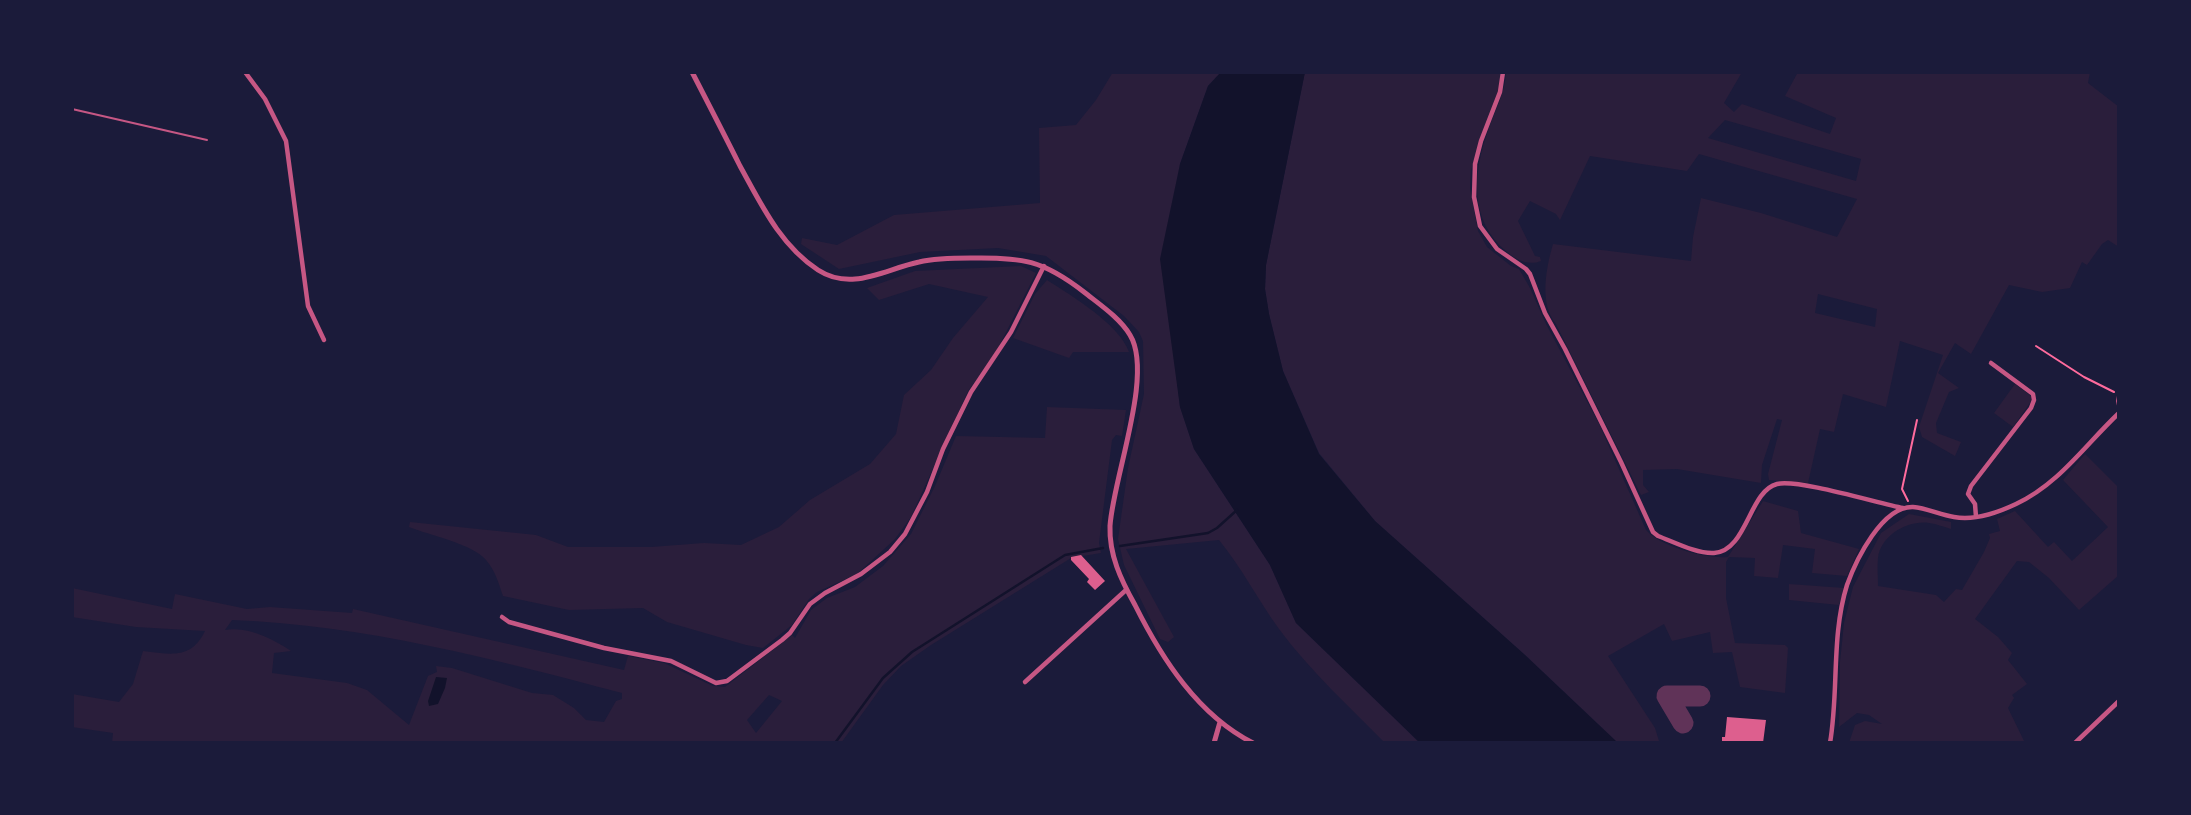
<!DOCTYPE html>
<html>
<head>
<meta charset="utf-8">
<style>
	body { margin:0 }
	#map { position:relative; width:2191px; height:815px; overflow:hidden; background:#1b1b3a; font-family:Raleway,sans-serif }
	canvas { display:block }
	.frame { position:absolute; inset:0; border:74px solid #1b1b3a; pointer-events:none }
</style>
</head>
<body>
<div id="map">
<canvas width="2191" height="815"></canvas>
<div class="frame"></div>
</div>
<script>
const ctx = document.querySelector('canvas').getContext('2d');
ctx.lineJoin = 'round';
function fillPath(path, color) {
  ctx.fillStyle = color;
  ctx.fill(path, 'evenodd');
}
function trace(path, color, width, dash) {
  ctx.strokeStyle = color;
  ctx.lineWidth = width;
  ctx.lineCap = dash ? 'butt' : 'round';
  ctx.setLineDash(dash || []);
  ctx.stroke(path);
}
fillPath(new Path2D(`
	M1113 72H1221L1208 86 1180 164 1175 361 1180 407 1194 449 1270 565 1296 623 1420 743H1385C1349 706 1310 671 1279 629 1258 600 1242 568 1219 540L1126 549 1174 637 1168 642 1160 639 1124 565 1118 539 1128 468 1144 394 1143 341 1139 332 1124 316 1046 256 998 248 920 252 839 269 801 244 802 238 837 245 894 215 1040 203 1039 128 1076 125 1096 100Z
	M1305 72H1500V86L1471 170 1470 188 1478 231 1487 247 1511 266 1519 269 1530 288 1546 324 1599 424 1646 530C1661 547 1706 559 1728 557L1763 501 1798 511 1801 533 1859 549 1847 576 1812 573 1815 549 1783 545 1778 578 1754 576 1755 558 1729 557 1726 562V598L1735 643 1785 645 1788 648 1785 693 1740 687 1732 652 1713 653 1710 632 1672 641 1664 624 1608 656 1655 728 1659 741 1662 743H1618L1525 655 1375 521 1319 453 1283 371 1269 314 1265 289 1266 265Z
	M1506 72H1742L1724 103 1734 112 1742 104 1830 134 1836 118 1785 96 1798 72H2090L2088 83 2119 107V247L2108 240 2102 244 2087 265 2082 262 2070 288 2042 292 2009 285 1971 354 1955 343 1938 373 1959 388 1949 392 1936 423 1937 433 1961 442 1955 456 1922 437 1919 427 1943 355 1900 341 1886 407 1843 394 1834 432 1820 429 1808 483 1769 480 1768 474 1782 420 1777 419 1762 465 1761 483 1677 469 1643 470V485L1649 492 1641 495 1556 324C1539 304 1546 268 1553 244L1691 261 1693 237 1701 198 1761 213 1837 237 1857 199 1699 154 1687 171 1590 156 1560 220 1556 214 1530 201 1518 221 1535 256 1540 257 1541 261C1528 266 1517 260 1507 252 1468 220 1473 171 1489 128 1496 108 1505 93 1506 72ZM1725 120 1861 159 1856 181 1708 138ZM1818 294 1877 309 1875 327 1815 313Z
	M1021 266 1036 273 994 356 968 391 911 517 895 539 857 574 817 592 809 599 792 625 763 648 746 645 667 622 643 608 569 610 503 596C499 584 495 570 486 560 473 544 429 535 409 527L410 522 536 535 568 547H651L704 543 741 545 779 527 810 500 870 464 896 434 904 395 931 370 953 338 988 297 929 284 879 300 867 288 915 271Z
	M1047 280C1072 296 1119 324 1129 352H1073L1069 358 1013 338 1035 294Z
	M2015 384 2031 396 2032 400 2013 427 1994 413Z
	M1047 407 1126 410 1122 436 1116 435 1112 440 1099 543 1101 553 1071 558 931 645 901 666 883 685 841 743H112L113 733 72 727V694L119 702 133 684 143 651C171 654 191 660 205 631L136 627 72 617V588L172 609 175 594 247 609 270 607 352 613 353 609 624 670 628 656 664 663 713 686 725 687 792 635 795 638 811 610 827 598 855 587 883 566 911 534 935 486 956 436 1045 438ZM232 620C365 625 493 659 622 693V699L616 701 604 722 586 720 574 708 553 695 532 693 452 668 436 666 437 672 428 676 409 725 367 690 347 683 272 673 274 653 291 651C272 638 247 626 225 630ZM769 695 782 701 756 733 747 720Z
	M2085 454 2119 488V575L2079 610 2049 578 2029 562 2017 561 1975 619 1998 637 2012 653 2008 660 2027 684 2012 695 2014 698 2008 708 2025 743H1849L1855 725 1865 721 1882 724 1869 715 1857 713 1839 727 1840 662 1844 623 1853 587 1881 533 1909 514 1951 522V529C1944 527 1937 524 1929 523 1908 520 1881 535 1878 558 1877 567 1878 577 1878 586L1936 595 1944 602 1956 589 1962 590 1984 552 1990 538 1989 534 2000 531 1997 519 2015 511 2048 547 2054 542 2072 561 2108 527 2063 480Z
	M1789 584 1844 588 1839 605 1789 600Z`), '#2a1e3b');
fillPath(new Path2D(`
	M1221 72H1305L1266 265 1265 289 1269 314 1283 371 1319 454 1375 521 1525 655 1618 743H1420L1296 623 1270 565 1194 449 1180 407 1160 259 1180 164 1208 86Z
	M436 677 447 678 445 688 438 704 429 706 428 701Z`), '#12122b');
trace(new Path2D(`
	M1120 546 1208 533 1217 528 1237 510
	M835 743 883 678 912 652 1065 555 1103 548`), '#12122b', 2.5);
trace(new Path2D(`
	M1683 723 1667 696H1700`), '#603358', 21);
fillPath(new Path2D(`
	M1081 555 1105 581 1095 590 1087 582 1089 579 1071 560V557Z
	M1727 717 1766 720 1763 743 1722 742V737H1725Z`), '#dd5f8e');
trace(new Path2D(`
	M2036 346 2084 377 2114 392
	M1908 501 1902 489 1917 420`), '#ff6b9d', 2);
trace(new Path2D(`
	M72 109 207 140
	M2119 391 2117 401 2119 410`), '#c65784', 2);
trace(new Path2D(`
	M245 72 265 99 286 141 308 306 324 340
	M1503 72 1500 92 1481 141 1475 164 1474 197 1480 226 1497 249 1526 269 1530 274 1545 313 1565 349 1621 462 1653 532 1658 536C1674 542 1697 554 1714 553 1747 551 1749 491 1777 484 1799 479 1877 503 1903 508
	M1976 517 1975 504 1968 494 1971 486 2031 408 2034 400 2033 394 1991 363
	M502 617 509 622 604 648 671 661 716 683 727 681 782 640 790 633 810 604 825 593 861 574 890 552 905 534 927 492 943 449 971 392 1011 332 1044 266
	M1025 682 1126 590
	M1830 743C1839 691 1831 636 1847 585 1856 560 1882 506 1913 507 1927 508 1940 515 1954 517 1975 521 1997 513 2016 504 2059 484 2085 445 2119 413
	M2075 743 2119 701`), '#c65784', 4.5);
trace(new Path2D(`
	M692 72C708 103 724 134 740 166 761 204 780 245 818 270 852 292 885 269 919 262 936 258 954 258 971 258 1022 257 1043 260 1084 292 1099 304 1120 318 1130 335 1154 374 1113 478 1110 526 1109 555 1121 580 1135 605 1162 659 1198 715 1253 743
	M1214 743 1220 722`), '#c65784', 5);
</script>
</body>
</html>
